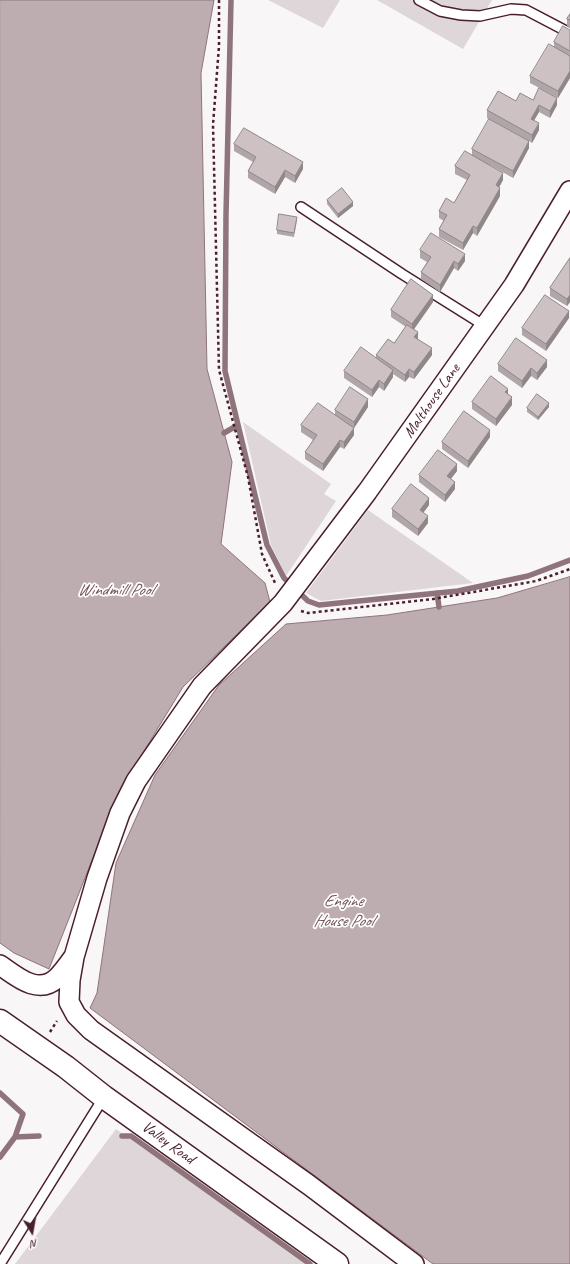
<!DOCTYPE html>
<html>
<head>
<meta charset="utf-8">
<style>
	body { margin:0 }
	#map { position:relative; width:570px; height:1264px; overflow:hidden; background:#f8f6f7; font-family:Caveat,sans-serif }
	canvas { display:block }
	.north { position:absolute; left:12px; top:1212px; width:40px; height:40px; -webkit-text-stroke:3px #fff; paint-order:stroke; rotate:169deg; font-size:11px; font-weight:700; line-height:16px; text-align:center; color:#4a1f2b }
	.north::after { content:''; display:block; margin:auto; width:14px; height:18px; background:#4a1f2b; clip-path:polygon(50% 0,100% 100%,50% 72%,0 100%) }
</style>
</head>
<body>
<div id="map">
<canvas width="570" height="1264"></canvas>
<div class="north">N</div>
</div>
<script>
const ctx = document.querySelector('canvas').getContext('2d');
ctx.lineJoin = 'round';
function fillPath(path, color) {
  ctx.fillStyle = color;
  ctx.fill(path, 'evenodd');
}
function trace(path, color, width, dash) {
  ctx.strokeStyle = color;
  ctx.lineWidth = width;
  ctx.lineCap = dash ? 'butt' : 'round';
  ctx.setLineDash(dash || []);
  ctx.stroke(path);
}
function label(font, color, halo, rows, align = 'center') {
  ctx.font = font + ' Caveat,sans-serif';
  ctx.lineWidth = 3.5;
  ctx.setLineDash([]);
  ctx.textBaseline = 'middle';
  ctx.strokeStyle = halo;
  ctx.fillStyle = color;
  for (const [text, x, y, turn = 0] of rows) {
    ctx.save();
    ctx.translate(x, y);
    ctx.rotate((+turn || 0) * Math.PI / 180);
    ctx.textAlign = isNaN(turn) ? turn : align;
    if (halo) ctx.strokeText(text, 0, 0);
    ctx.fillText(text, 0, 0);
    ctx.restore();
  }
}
fillPath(new Path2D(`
	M268 0H340L323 28Z
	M377 0H492L463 49Z
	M243 422 331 484 324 494 336 501 286 576 271 545Z
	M368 510 473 583 321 601 306 593Z
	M116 1129 308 1264H15Z`), '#ded6d9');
const water = new Path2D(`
	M0 0H214L201 73 207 369 232 462 221 544 265 583 270 602 183 687 119 792 49 969 14 953 0 943Z
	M570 577V1264H433L90 1008 97 993 116 863 155 775 219 685 286 624 387 615 497 598Z`);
fillPath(water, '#bdadb0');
trace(water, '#8f747b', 1);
trace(new Path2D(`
	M231 0 226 215 225 371 267 545 284 578 308 601 319 605 458 591 528 576 570 560
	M224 433 238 425
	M437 593 439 607
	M0 1093 23 1114 15 1137 0 1157
	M122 1136H131L310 1264
	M15 1137 39 1136`), '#8f747b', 5.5);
const lane = new Path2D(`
	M419 0 440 11 461 15 480 16 511 9 526 10 570 33
	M301 207 402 274 485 326
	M0 1264 104 1097`);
const street = new Path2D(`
	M0 965C16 976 38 996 57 978 63 972 68 965 73 958
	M414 1264 309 1185 91 1030 76 1015 69 1002 70 980 74 957 97 878 120 813 136 781 202 686 283 603 367 492 514 285 570 191`);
const secondary = new Path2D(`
	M0 1021 66 1067 104 1097 337 1264`);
trace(lane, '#4a1f2b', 12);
trace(street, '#4a1f2b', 22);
trace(secondary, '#4a1f2b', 25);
trace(new Path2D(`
	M219 0V46L213 125 219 370 248 477 262 554 275 583
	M301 611 308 613 433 599 536 581 570 569
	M50 1032 57 1021`), '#4a1f2b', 2.5, [3, 3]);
trace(lane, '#fff', 9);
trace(street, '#fff', 19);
trace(secondary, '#fff', 22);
fillPath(new Path2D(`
	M570 14V28L567 26V19Z
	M570 30V78L558 98 530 83V76L554 47V42Z
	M533 100 557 105 550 118 539 112 534 120 539 130 532 143 529 141V148L513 178 490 165 503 180 499 187 500 196 477 236 473 233 463 250 439 237V229L444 221 439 218V211L454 203 467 180 455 174V166L472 155V149L522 137 487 118V110L516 101Z
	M234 144 303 169 295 183 285 177 275 194 248 178V171L253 162 234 151Z
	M327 200 353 206 338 218 327 204Z
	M297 220 294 237 277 234V230Z
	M420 250 465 261 458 271 454 268 440 292 421 279V272L427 262 420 258Z
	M570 258V302L567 306 550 296V288Z
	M433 302 414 329 418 339 432 355 414 379 409 377 405 382 393 374V377L384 391 379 387 372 397 344 378V371L376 358V355L394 343 406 327 391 317V310Z
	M569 318 546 351 522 335V328Z
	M498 364 547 367 537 380 531 376 522 388 498 371Z
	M508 394 512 405 496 426 472 409V402Z
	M368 407 354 428V435L344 449 340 447 323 471 305 459V452L313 440 301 432V425L335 415V410Z
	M549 407 538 420 527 412V408Z
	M490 437 468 468 442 449V442Z
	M457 471 451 479 455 489 445 502 419 482V475Z
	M429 505 423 513 428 523 418 536 392 517V509Z`), '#b0a6a9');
fillPath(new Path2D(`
	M570 71V78L558 98V91Z
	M557 98V105L550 118V111Z
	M539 105V112L531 126V119Z
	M539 123V130L532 143V135Z
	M529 141V148L513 178V171Z
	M303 162V169L295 183V176Z
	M285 170V177L275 194V187Z
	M503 173V180L496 193V185Z
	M500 188V196L477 236V228Z
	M353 202V206L338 218V214Z
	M473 226V233L463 250V243Z
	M465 254V261L458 271V264Z
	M454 261V268L440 292V285Z
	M433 295V302L412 332V324Z
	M570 295V302L567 306V299Z
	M569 311V318L546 351V344Z
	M418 332V339L414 337Z
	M432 348V355L414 379V372Z
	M547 360V367L537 380V373Z
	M531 368V376L522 388V381Z
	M409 369V377L405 382V375Z
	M393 370V377L384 391V384Z
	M379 380V387L372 397V390Z
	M508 389V396L505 392Z
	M512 397V405L496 426V419Z
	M368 399V407L354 428V435L344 449V442L354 429V422Z
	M549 403V407L538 420V417Z
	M490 430V437L468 468V461Z
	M340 440V447L323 471V464Z
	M457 464V471L447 483V476Z
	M455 482V489L445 502V495Z
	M429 498V505L420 517V510Z
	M428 516V523L418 536V529Z`), '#908789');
const building = new Path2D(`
	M570 14V20L567 19Z
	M563 26 570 30V51L554 42Z
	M549 44 570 56V71L558 91 530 76Z
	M539 88 557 98 550 111 539 105 531 119 539 123 532 135 487 110 498 91 516 101 520 93 533 100Z
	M489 119 529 141 513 171 472 149Z
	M244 128 303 162 295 176 285 170 275 187 248 171 256 157 234 144Z
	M465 151 503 173 496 185 500 188 477 228 473 226 463 243 439 229 447 215 439 211 446 198 454 203 470 175 455 166Z
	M342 188 353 202 338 214 327 200Z
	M279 214 297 217 294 233 277 230Z
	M431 233 465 254 458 264 454 261 440 285 421 272 431 257 420 250Z
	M570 258V295L567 299 550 288Z
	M411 279 433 295 412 324 391 310Z
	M545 295 569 311 546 344 522 328Z
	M407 325 418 332 414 337 432 348 414 372 409 369 405 375 376 355 388 339 394 343Z
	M516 338 547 360 537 373 531 368 522 381 498 364Z
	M361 347 393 370 384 384 379 380 372 390 344 371Z
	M491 376 508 389 505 392 512 397 496 419 472 402Z
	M350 387 368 399 354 422 335 410Z
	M537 394 549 403 538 417 527 408Z
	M318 403 354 428 344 442 340 440 323 464 305 452 317 435 301 425Z
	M464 411 490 430 468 461 442 442Z
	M438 450 457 464 447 476 455 482 445 495 419 475Z
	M411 484 429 498 420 510 428 516 418 529 392 509Z`);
fillPath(building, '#cdc1c4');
trace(building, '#908789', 1);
label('16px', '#4a1f2b', '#fff', [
	["Malthouse Lane",432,401,-55],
	["Valley Road",168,1143,36]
]);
label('italic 17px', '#72515a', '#fff', [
	["Windmill Pool",115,591],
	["Engine",343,902],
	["House Pool",343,922]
]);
</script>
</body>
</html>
